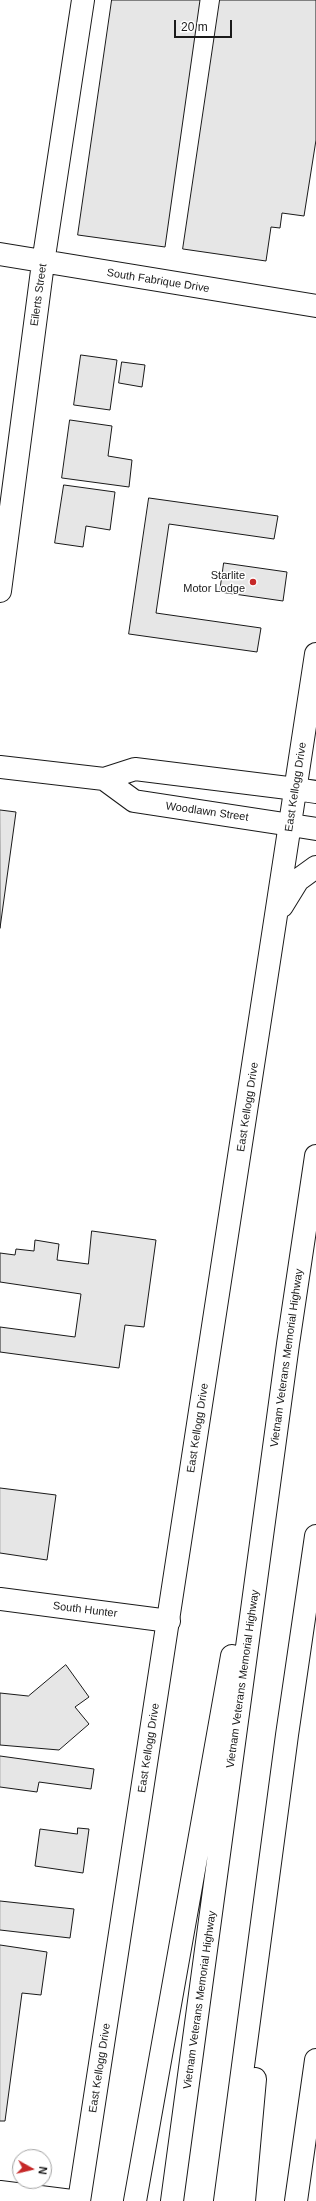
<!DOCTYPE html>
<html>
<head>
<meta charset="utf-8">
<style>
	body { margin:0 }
	#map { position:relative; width:316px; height:2201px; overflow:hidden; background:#fff; font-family:Arial,sans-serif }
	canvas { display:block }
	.north { position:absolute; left:12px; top:2149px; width:40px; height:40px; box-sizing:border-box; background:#fff; border:1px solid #a3a3a3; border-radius:50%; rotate:98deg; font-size:11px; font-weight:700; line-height:16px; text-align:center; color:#1a1a1a }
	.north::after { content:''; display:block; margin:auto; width:14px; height:18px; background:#c62828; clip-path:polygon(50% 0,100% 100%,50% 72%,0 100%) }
	.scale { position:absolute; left:174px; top:20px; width:58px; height:18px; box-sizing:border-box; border:2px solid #1a1a1a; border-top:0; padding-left:5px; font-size:12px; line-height:14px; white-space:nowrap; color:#1a1a1a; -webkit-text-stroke:3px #fff; paint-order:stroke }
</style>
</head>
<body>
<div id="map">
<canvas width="316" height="2201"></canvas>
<div class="north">N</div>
<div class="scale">20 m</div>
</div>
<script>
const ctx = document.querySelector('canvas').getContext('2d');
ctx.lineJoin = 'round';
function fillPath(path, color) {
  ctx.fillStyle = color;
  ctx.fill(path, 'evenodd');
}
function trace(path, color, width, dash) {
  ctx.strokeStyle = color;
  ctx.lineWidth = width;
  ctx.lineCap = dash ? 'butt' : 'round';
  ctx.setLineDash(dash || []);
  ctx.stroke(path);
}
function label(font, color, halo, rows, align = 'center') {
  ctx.font = font + ' Arial,sans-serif';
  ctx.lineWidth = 3;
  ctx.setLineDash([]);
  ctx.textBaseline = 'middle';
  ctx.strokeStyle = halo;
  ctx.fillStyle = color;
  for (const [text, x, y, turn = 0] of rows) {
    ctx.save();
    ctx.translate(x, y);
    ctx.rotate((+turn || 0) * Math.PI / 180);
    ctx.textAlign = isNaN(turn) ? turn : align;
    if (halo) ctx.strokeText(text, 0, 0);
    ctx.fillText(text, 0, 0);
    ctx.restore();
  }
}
const building = new Path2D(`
	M112 0H200L165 247 78 235Z
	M220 0H316V140L304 216 282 213 280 228 271 227 266 261 183 249Z
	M81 355 117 360 110 410 74 405Z
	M122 362 145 365 142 387 119 383Z
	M70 420 112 426 108 456 132 460 129 487 62 478Z
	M64 485 115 492 110 530 86 526 83 547 55 543Z
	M149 498 278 516 274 539 169 524 156 613 261 628 257 652 129 634Z
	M224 563 287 572 283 601 220 592Z
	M0 810 16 812 0 928Z
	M92 1231 156 1240 144 1327 125 1325 119 1368 0 1352V1327L75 1337 81 1294 0 1282V1253L15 1255 16 1249 34 1251 35 1240 59 1244 57 1260 88 1264Z
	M0 1488 56 1495 47 1560 0 1553Z
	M66 1665 89 1697 75 1707 89 1724 59 1750 0 1745V1693L28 1696Z
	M0 1756 94 1769 91 1789 39 1782 37 1792 0 1787Z
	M78 1828 89 1829 83 1873 35 1866 40 1829 77 1834Z
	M0 1901 74 1909 70 1938 0 1930Z
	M0 1945 47 1952 41 1995 22 1993 5 2121H0Z`);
fillPath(building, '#e6e6e6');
trace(building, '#1a1a1a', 1);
const minor = new Path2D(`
	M0 254 316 306
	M0 591 43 263 83 0
	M0 767 104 779 135 769 296 789
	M104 779 134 801 291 825
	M0 1599 169 1621
	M0 2192 72 2201`);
const major = new Path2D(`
	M296 789 316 792
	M291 825 316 829
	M282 906 298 880 316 867
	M79 2201 316 654
	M296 2201 316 2060`);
const highway = new Path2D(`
	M135 2201 232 1656
	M172 2201 288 1344 316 1156
	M225 2201 287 1735 316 1536
	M244 2201 255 2079`);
trace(minor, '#1a1a1a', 24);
trace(major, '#1a1a1a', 24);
trace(highway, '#1a1a1a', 24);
trace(minor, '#fff', 22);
trace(major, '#fff', 22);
trace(highway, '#fff', 22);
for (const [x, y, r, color] of [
	[253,582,4,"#c62828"]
]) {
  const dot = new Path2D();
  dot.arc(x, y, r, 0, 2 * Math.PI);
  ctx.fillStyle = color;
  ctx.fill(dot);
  trace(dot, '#fff', 1.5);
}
label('11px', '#1a1a1a', '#fff', [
	["South Fabrique Drive",158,281,9],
	["Eilerts Street",39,295,-82],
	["East Kellogg Drive",296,787,-81],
	["Woodlawn Street",207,812,8],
	["East Kellogg Drive",248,1107,-81],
	["Vietnam Veterans Memorial Highway",287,1358,-82],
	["East Kellogg Drive",198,1428,-81],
	["South Hunter",85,1610,7],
	["Vietnam Veterans Memorial Highway",243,1679,-82],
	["East Kellogg Drive",149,1748,-81],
	["Vietnam Veterans Memorial Highway",200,2000,-82],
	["East Kellogg Drive",100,2068,-81]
]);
label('11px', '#1a1a1a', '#fff', [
	["Starlite",245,576],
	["Motor Lodge",245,589]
], 'right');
</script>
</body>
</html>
